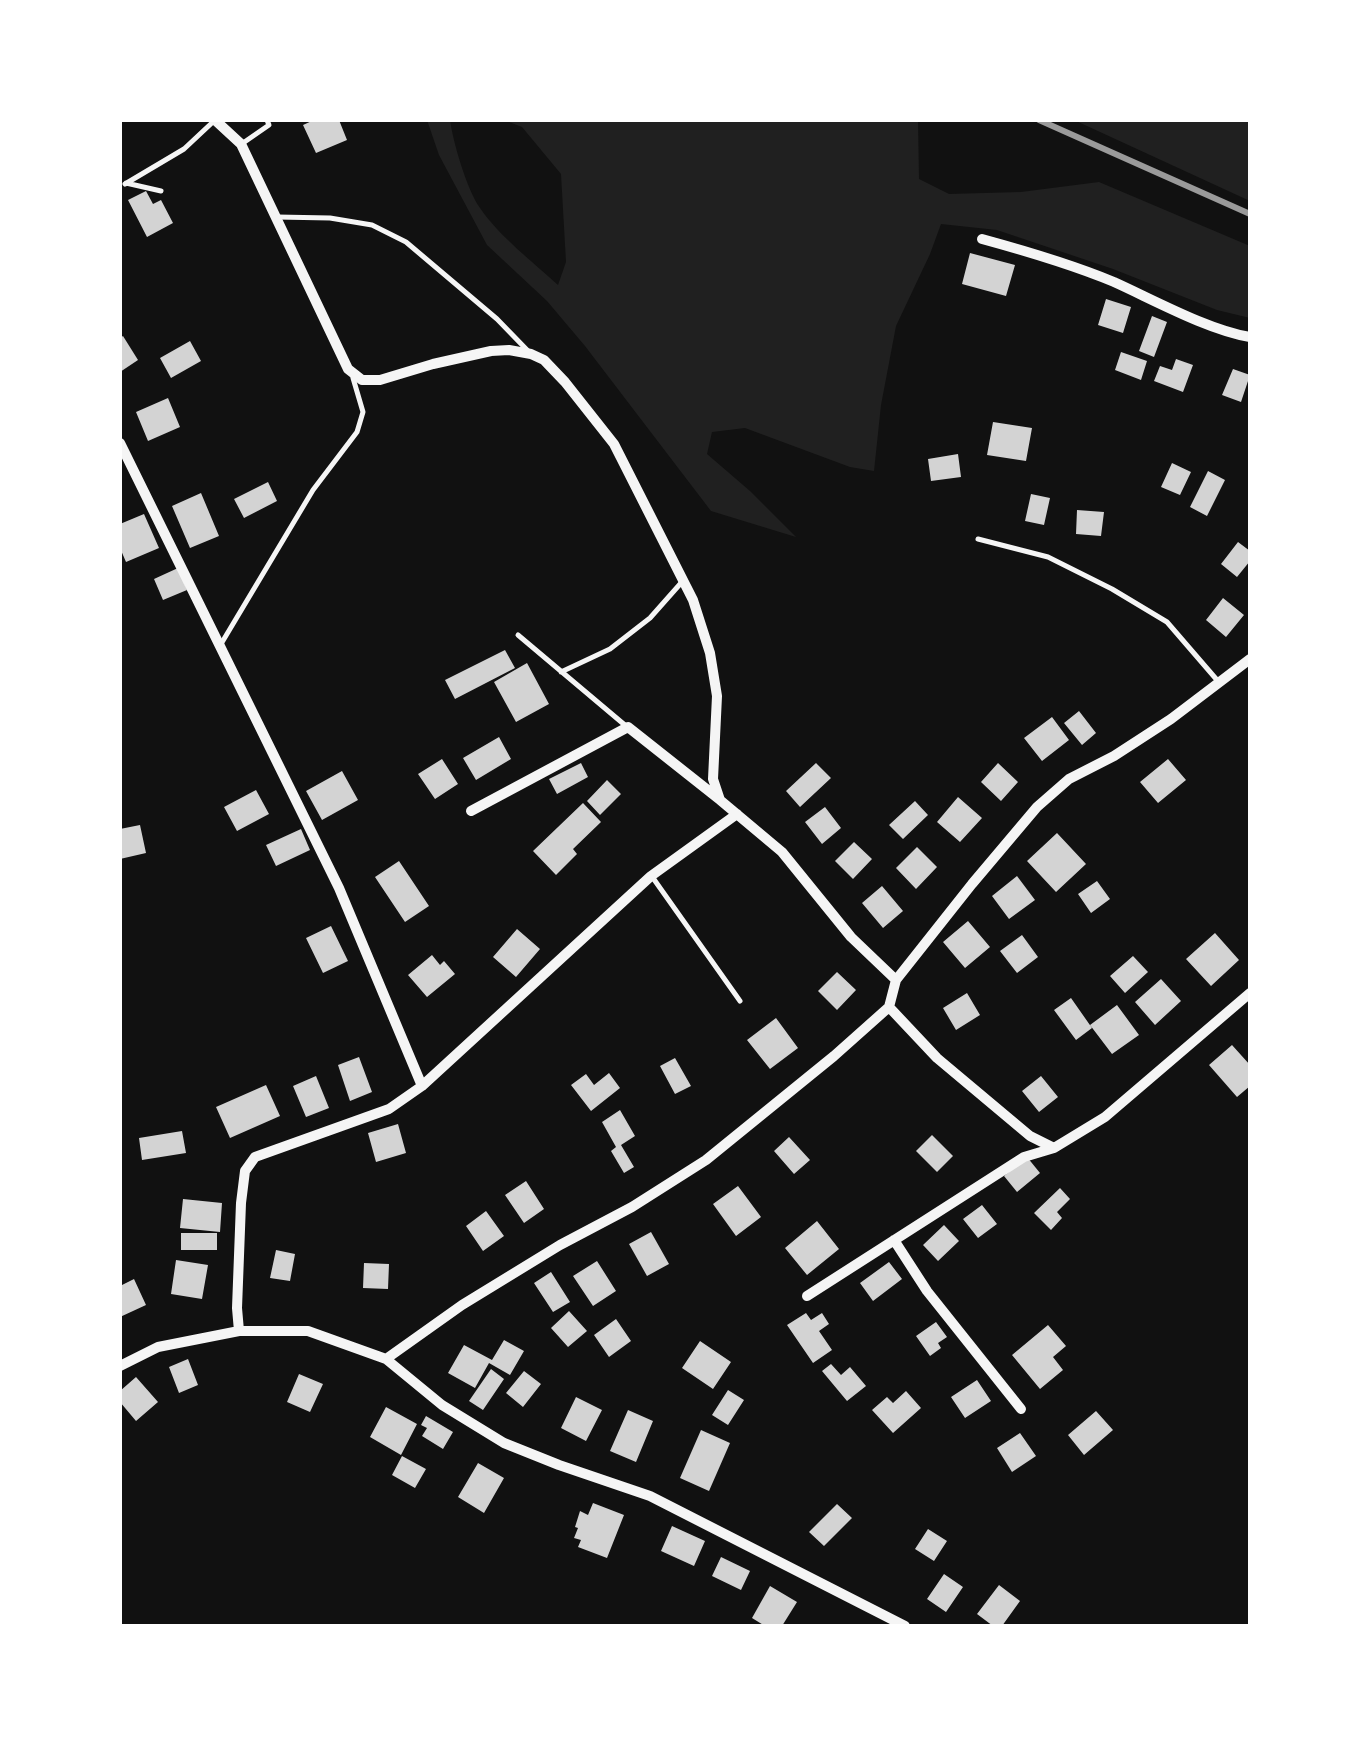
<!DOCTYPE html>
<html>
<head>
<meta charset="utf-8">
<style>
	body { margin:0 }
	#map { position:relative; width:1370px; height:1746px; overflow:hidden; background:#111; font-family:Lato,sans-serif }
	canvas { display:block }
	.frame { position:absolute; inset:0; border:122px solid #fff; pointer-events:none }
</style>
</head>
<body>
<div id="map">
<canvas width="1370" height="1746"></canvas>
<div class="frame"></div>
</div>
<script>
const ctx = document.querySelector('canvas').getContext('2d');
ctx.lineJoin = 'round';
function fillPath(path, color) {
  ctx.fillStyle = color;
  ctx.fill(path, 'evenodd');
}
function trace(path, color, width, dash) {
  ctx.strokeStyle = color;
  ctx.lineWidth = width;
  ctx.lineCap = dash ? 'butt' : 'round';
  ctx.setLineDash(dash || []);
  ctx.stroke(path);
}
fillPath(new Path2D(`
	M427 120H450C453 142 467 190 480 208 500 237 532 261 558 285L566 262 561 174 522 127 504 120H918L919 179 949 194 1021 192 1099 182 1250 246V318L1217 310 1113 269 997 230 941 224 930 254 896 326 881 405 874 471 850 467 745 428 712 432 707 454 750 491 796 537 711 511 585 346 547 301 487 245 439 155Z
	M1074 120H1250V201Z`), '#202020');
fillPath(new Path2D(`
	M314 120H339L347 140 316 153 303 125Z
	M146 191 153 204 161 200 173 223 147 237 128 200Z
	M970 253 1015 265 1006 296 962 284Z
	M1106 299 1131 307 1123 333 1098 325Z
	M1152 316 1167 322 1154 357 1139 351Z
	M123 336 138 360 120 372V338Z
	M190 341 201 361 171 378 160 358Z
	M1121 352 1147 361 1141 380 1115 370Z
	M1176 359 1193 365 1183 392 1154 381 1160 366 1172 370Z
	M1233 369 1250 375 1241 402 1222 395Z
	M168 398 180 427 148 441 136 412Z
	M993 422 1032 428 1026 461 987 455Z
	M958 454 961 477 931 481 928 459Z
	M1172 463 1191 472 1180 495 1161 487Z
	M1208 471 1225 480 1207 516 1190 507Z
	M268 482 277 501 244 518 234 499Z
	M201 493 219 536 190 548 172 506Z
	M1031 494 1050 498 1044 525 1025 521Z
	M1077 510 1104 512 1101 536 1076 534Z
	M144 514 159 548 126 562 120 548V524Z
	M1238 542 1250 551V561L1237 577 1221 564Z
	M178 568 187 590 163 600 154 579Z
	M1223 598 1244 615 1226 637 1206 620Z
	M505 650 515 668 455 699 445 680Z
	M527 663 549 704 516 722 494 682Z
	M1079 711 1096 733 1082 745 1064 723Z
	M1052 717 1069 740 1042 761 1024 738Z
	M499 737 511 759 476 780 463 758Z
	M442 759 458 784 435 799 418 774Z
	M1168 759 1186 780 1158 803 1140 782Z
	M581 763 588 777 557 794 549 779Z
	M816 763 831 778 800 807 786 791Z
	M998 763 1018 782 1001 801 981 782Z
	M342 771 358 800 322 820 306 791Z
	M607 780 621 794 600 815 587 801Z
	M256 790 269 814 237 831 224 807Z
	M958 797 982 818 960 842 937 822Z
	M915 801 928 815 903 839 889 825Z
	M583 803 601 822 573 849 577 854 556 875 533 851Z
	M825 807 841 828 822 844 805 822Z
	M140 825 146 853 120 859V829Z
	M301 829 310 850 276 866 266 845Z
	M1057 833 1086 864 1056 892 1027 861Z
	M854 842 872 859 853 879 835 861Z
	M917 847 937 867 916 889 896 868Z
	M399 861 429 906 405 922 375 877Z
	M1017 876 1035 900 1009 919 992 896Z
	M1097 881 1110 899 1091 913 1078 894Z
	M882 886 903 911 883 928 862 903Z
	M968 921 990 947 965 968 943 942Z
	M331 926 348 961 323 973 306 938Z
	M517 929 540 949 516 977 493 957Z
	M1215 933 1239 960 1211 986 1186 959Z
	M1022 935 1038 957 1017 973 1000 951Z
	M432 955 440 965 444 961 455 974 427 997 408 975Z
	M1133 956 1148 972 1125 993 1110 976Z
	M837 972 856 990 837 1010 818 991Z
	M1161 979 1181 1001 1155 1025 1135 1002Z
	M967 993 980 1015 956 1030 943 1008Z
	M1071 998 1092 1028 1076 1040 1054 1010Z
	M1117 1005 1139 1035 1112 1054 1090 1025Z
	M776 1018 798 1048 770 1069 747 1040Z
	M1232 1045 1250 1065V1086L1237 1097 1209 1065Z
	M359 1057 372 1092 350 1101 338 1065Z
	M675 1058 691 1086 675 1094 660 1066Z
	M609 1073 620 1088 591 1111 571 1085 586 1074 594 1085Z
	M316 1076 329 1108 306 1117 293 1086Z
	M1041 1076 1058 1097 1039 1112 1022 1091Z
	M266 1085 280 1116 230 1138 216 1107Z
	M620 1110 635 1136 621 1145 634 1167 624 1173 611 1151 616 1147 602 1122Z
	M398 1124 406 1153 376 1162 368 1133Z
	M182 1131 186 1153 142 1160 139 1138Z
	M932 1135 953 1156 937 1172 916 1151Z
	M789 1137 810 1160 794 1174 774 1151Z
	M1027 1157 1040 1173 1017 1192 1004 1176Z
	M526 1181 544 1209 524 1223 505 1195Z
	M738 1186 761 1217 736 1236 713 1204Z
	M1060 1188 1070 1199 1057 1212 1062 1218 1051 1230 1034 1213Z
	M183 1199 222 1203 220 1232 180 1228Z
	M982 1205 997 1224 978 1238 963 1219Z
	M486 1211 504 1236 483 1251 466 1226Z
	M817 1221 839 1249 807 1275 785 1248Z
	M944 1225 959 1241 938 1261 923 1245Z
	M651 1232 669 1264 647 1276 629 1244Z
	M181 1233H217V1250H181Z
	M276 1250 295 1254 290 1281 270 1278Z
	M176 1260 208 1265 202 1299 171 1294Z
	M597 1261 616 1291 593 1306 573 1276Z
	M889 1262 902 1279 873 1301 860 1283Z
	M364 1263 389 1264 388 1289 363 1288Z
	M551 1272 570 1302 553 1312 534 1283Z
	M134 1279 146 1305 120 1317V1286Z
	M569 1311 587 1331 568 1347 551 1328Z
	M806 1313 811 1320 822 1313 829 1324 819 1331 832 1350 813 1363 787 1325Z
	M616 1319 631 1341 609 1357 594 1335Z
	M936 1322 947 1337 938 1343 941 1348 930 1356 916 1336Z
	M1048 1325 1066 1346 1053 1357 1063 1370 1040 1389 1012 1355Z
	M504 1340 524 1351 510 1375 489 1363 475 1388 448 1373 464 1345 492 1360Z
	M700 1341 731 1362 713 1389 682 1368Z
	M188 1359 198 1385 179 1393 169 1367Z
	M831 1364 841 1375 850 1367 866 1386 847 1401 822 1371Z
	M491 1369 504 1379 483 1410 469 1401Z
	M524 1371 541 1384 523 1407 506 1393Z
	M299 1374 323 1384 310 1412 287 1402Z
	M136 1377 158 1402 136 1421 120 1402V1391Z
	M977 1380 991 1401 965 1418 951 1397Z
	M728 1390 744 1400 728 1425 712 1415Z
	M906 1391 921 1408 893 1433 872 1410 887 1397 893 1403Z
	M576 1397 602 1410 586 1441 561 1428Z
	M386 1407 417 1424 401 1455 370 1437Z
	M628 1410 653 1421 636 1462 610 1451Z
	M1096 1411 1113 1430 1084 1455 1068 1435Z
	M426 1416 453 1432 443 1449 422 1436 427 1428 421 1425Z
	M701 1430 730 1443 709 1491 680 1478Z
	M1020 1433 1036 1456 1012 1472 997 1448Z
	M402 1456 426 1469 415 1488 392 1475Z
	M478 1463 504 1478 484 1513 458 1497Z
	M593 1503 624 1515 607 1558 578 1547 581 1540 574 1538 578 1528 575 1527 580 1511 588 1515Z
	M837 1504 852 1518 824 1546 809 1532Z
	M672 1526 705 1541 694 1566 661 1551Z
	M928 1529 947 1541 934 1561 915 1549Z
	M721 1557 750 1571 741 1590 712 1576Z
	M944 1574 963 1587 946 1612 927 1599Z
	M999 1585 1020 1601 1002 1626H993L977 1614Z
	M770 1586 797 1602 782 1626H765L752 1618Z`), '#d3d3d3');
trace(new Path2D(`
	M243 143 269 125 267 120
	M126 183 161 191
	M125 184 184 149 215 120
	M277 217 330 218 372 225 406 242 497 319 529 352
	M978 539 1048 557 1112 589 1167 622 1217 680
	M518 635 626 726
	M221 644 313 490 357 432 363 412 353 378
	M561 672 610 649 650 618 681 583
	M653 878 740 1001`), '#f5f5f5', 5);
trace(new Path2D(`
	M215 120 241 144 348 369 362 380H380L433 364 491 351 509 350 531 354 544 360 565 382 614 444 693 600 710 653 717 696 713 779 720 800 782 852 851 937 896 980
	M982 239C1026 251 1071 264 1114 282 1154 300 1208 330 1250 337
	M120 443 339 888 422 1086
	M471 811 628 727 719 799
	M889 1007 937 1058 1030 1136 1054 1148
	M894 1240 927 1291 1021 1409
	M807 1296 1024 1157 1054 1148 1105 1117 1250 993
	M239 1331 237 1308 241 1203 245 1171 255 1157 389 1109 422 1086 651 876 737 814
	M386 1359 462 1305 560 1245 632 1207 706 1160 834 1056 889 1007 896 980 972 884 1037 807 1069 779 1114 756 1171 719 1250 659
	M120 1366 158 1347 239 1331H308L386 1359 442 1405 504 1443 559 1465 650 1496 905 1626`), '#f5f5f5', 10);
trace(new Path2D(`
	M1039 120 1250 214`), '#9a9a9a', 6);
</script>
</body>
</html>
